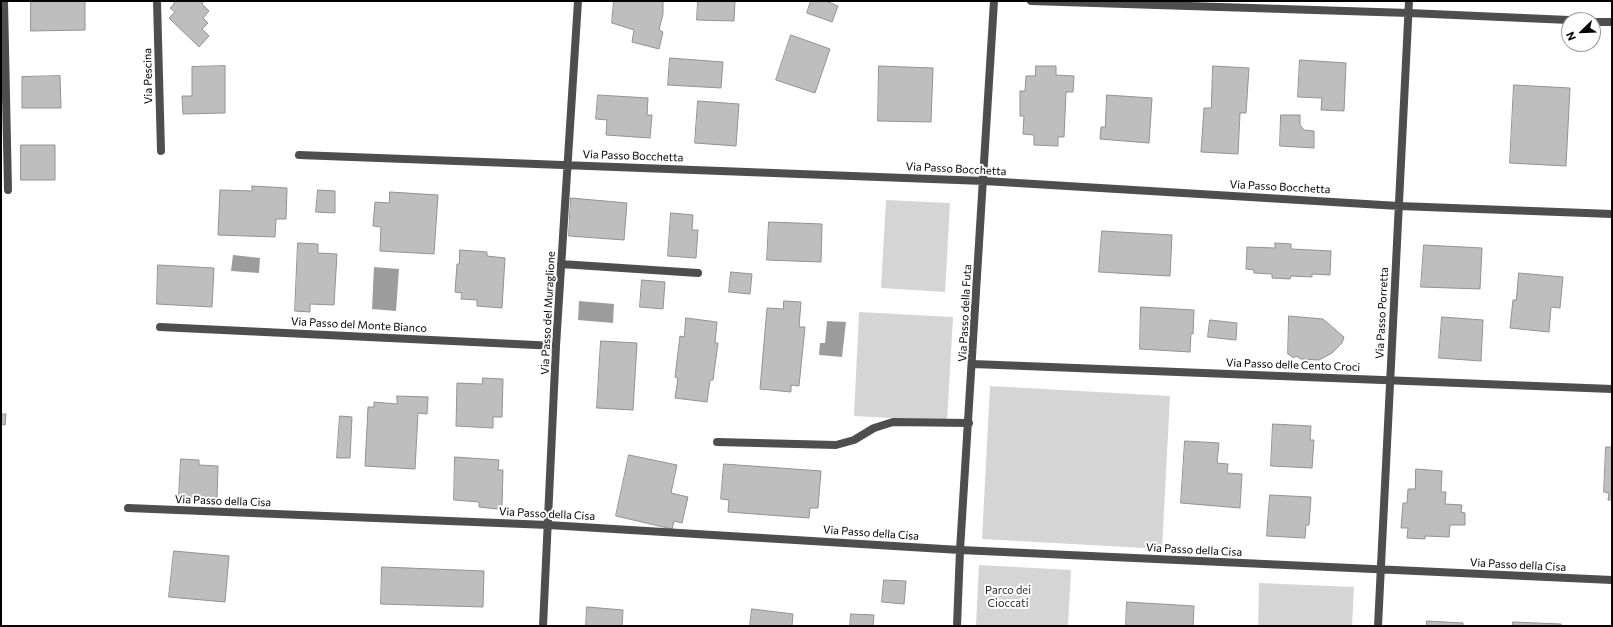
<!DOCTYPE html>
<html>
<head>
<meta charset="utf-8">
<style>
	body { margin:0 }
	#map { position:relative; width:1613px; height:627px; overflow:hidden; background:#fff; font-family:Commissioner,sans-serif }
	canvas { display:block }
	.frame { position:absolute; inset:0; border:2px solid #000; pointer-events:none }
	.north { position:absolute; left:1561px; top:12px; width:40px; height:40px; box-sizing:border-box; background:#fff; border:1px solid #999; border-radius:50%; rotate:247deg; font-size:11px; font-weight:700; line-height:16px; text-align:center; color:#000 }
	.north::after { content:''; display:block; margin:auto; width:14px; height:18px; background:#000; clip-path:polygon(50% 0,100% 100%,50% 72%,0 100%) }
</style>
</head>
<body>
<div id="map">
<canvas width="1613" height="627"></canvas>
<div class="frame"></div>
<div class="north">N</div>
</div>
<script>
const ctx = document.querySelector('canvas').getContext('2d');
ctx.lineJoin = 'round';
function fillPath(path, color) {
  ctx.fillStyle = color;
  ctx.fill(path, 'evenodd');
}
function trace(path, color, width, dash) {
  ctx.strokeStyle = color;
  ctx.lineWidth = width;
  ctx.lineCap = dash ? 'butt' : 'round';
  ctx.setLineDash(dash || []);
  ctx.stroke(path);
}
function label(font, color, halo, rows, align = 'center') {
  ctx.font = font + ' Commissioner,sans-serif';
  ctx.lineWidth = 4;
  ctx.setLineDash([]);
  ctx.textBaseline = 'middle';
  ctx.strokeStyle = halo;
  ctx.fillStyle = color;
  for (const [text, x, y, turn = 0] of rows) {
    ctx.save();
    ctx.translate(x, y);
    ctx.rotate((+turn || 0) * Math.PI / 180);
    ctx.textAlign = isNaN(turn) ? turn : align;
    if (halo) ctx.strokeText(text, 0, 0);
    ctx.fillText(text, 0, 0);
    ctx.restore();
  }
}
fillPath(new Path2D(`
	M886 200 950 203 945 292 881 288Z
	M859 312 953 317 947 421 854 416Z
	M990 386 1170 396 1162 549 982 539Z
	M979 565 1071 570 1068 626H976Z
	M1259 583 1354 587 1352 626H1258Z`), '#d5d5d5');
fillPath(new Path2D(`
	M233 255 260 258 259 273 231 271Z
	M374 267 399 269 396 311 372 309Z
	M579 301 614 304 613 323 578 320Z
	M827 321 846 322 842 357 819 355 820 343H825Z`), '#9c9c9c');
const building = new Path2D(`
	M31 1H85V30L31 31Z
	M174 1H204L202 4 209 11 203 18 208 23 202 29 209 36 199 47 169 18 175 12 170 8 174 4Z
	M614 1H663V14L659 30 663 32 659 49 632 42 634 30 612 23Z
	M698 1H735L734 21 697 20Z
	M811 1H826L838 6 832 22 807 13Z
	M791 35 830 49 815 93 776 80Z
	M670 58 723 62 721 88 668 85Z
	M1300 60 1346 63 1344 111 1321 110 1322 98 1298 97Z
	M225 66V113L183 114 182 96H192V67Z
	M879 66 933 68 931 122 878 121Z
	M1036 66H1056V75L1074 76 1073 92H1066L1064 137H1058V146L1034 145V135L1023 134 1024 116H1020V91H1025L1026 76H1035Z
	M1213 66 1249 68 1246 113H1240L1238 154 1201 152 1204 108H1211Z
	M60 76 61 108H22V77Z
	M1514 85 1570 88 1566 166 1510 163Z
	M598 95 648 98 647 115H652L650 138 606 135 607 120 596 119Z
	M1107 95 1152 98 1149 143 1100 139 1101 127H1105Z
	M698 101 739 104 736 146 695 143Z
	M1281 115H1300V125L1304 130 1314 131V148L1280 146Z
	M21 145H55V180H21Z
	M252 186 287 188 286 219H276L275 237 218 235 220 190 252 191Z
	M318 190 335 191V213L316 212Z
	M390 192 438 195 434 254 380 251 381 227 373 226 375 202 389 203Z
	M571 198 627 203 624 240 569 236Z
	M671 213 693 215 692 230H698L696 258 668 256Z
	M769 222 822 224 821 262 767 260Z
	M1102 231 1172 235 1170 276 1099 272Z
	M298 243 318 244V253L337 254 334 305 310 304V312L295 311Z
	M1275 243 1291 244V249L1331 251 1330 275 1312 274V277L1291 276 1290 279 1272 278V274L1254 273V270L1246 269 1247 247 1275 248Z
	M1424 245 1482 248 1480 289 1421 287Z
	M460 250 487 252V256L505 258 502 308 477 306V300L461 299 462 293 455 292 457 264H459Z
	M158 265 214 268 212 307 157 304Z
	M731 272 752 274 750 294 729 292Z
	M1519 273 1563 277 1560 308 1551 307 1549 332 1510 328 1513 300H1516Z
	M642 280 665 282 663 309 640 307Z
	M784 301 801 302 799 327H805L799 386 791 385V392L760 389 767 308 783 309Z
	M1141 307 1194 310 1193 334 1191 333 1190 352 1140 349Z
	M1289 316 1323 319 1344 337 1342 343 1332 353 1319 360 1301 359 1296 356 1294 358 1288 354Z
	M1442 317 1483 320 1481 361 1439 358Z
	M686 318 717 322 715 343H718L713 380H710L707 402 675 398 678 378 675 377 680 336 684 337Z
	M1210 320 1237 323 1236 340 1208 337Z
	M601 341 637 343 633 410 597 408Z
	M483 378 503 379 502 417H493V428L456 426 457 383 482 384Z
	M397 396 428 397 427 414 418 413 415 469 365 466 368 407H374V402L397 404Z
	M1 414H6L5 425 1 424Z
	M340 416 352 417 350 458H337Z
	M1273 424 1311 426 1310 440H1314L1312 468 1271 466Z
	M1185 441 1219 443 1217 463 1228 464 1227 473 1242 474 1240 508 1181 503Z
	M1606 447H1612V500H1608L1609 493 1604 492Z
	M629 455 677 465 671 493 688 497 682 523 674 521 672 529 616 516Z
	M455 457 499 460 498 470H503L502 505 497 509 479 507V502L454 500Z
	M181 459 199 460V465L218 466 217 499 179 497Z
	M724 464 821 471 818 508H810L809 518 728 512 729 500 721 499Z
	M1416 469 1442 471 1441 492H1446L1445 504 1462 505 1461 512 1465 513V525H1450L1449 537 1425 536V539L1407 538 1408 528H1401L1403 503H1407L1408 489H1415Z
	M1270 495 1311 497 1309 525H1306L1305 538 1267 536Z
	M174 551 229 556 225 602 169 597Z
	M382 567 484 571 483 607 381 604Z
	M884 580 906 581 904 604 882 602Z
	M1127 602 1194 606 1193 626H1126Z
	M587 607 623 610 622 626H586Z
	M752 609 793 614 792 626H750Z
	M851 614 874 615 873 626H850Z
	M1427 621 1463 623V626H1427Z
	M1513 622 1561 624V626H1513Z`);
fillPath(building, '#bebebe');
trace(building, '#929292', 1);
trace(new Path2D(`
	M4 1 8 190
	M157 1 161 151
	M1031 1 1409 13 1569 20
	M1593 22H1612
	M299 155 984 181 1399 206 1612 214
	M561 264 698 273
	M160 327 556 346
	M973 364 1612 389
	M717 442 836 445 854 440 874 428 893 422 969 423
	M128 508 548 525 960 550 1612 580
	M543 626 556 346 578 1
	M957 626 960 550 994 1
	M1378 626 1409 1`), '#4e4e4e', 8);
label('11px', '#000', '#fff', [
	["Via Pescina",148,76,-91],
	["Via Passo Bocchetta",633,156,2],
	["Via Passo Bocchetta",956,169,3],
	["Via Passo Bocchetta",1280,187,3],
	["Via Passo del Muraglione",548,313,-87],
	["Via Passo della Futa",965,313,-87],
	["Via Passo Porretta",1382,313,-87],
	["Via Passo del Monte Bianco",359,325,3],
	["Via Passo delle Cento Croci",1293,365,2],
	["Via Passo della Cisa",223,501,2],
	["Via Passo della Cisa",547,514,3],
	["Via Passo della Cisa",871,533,4],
	["Via Passo della Cisa",1194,550,3],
	["Via Passo della Cisa",1518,565,3]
]);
label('11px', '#2c2c2c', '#fff', [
	["Parco dei",1008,590],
	["Cioccati",1008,603]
]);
</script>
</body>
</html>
